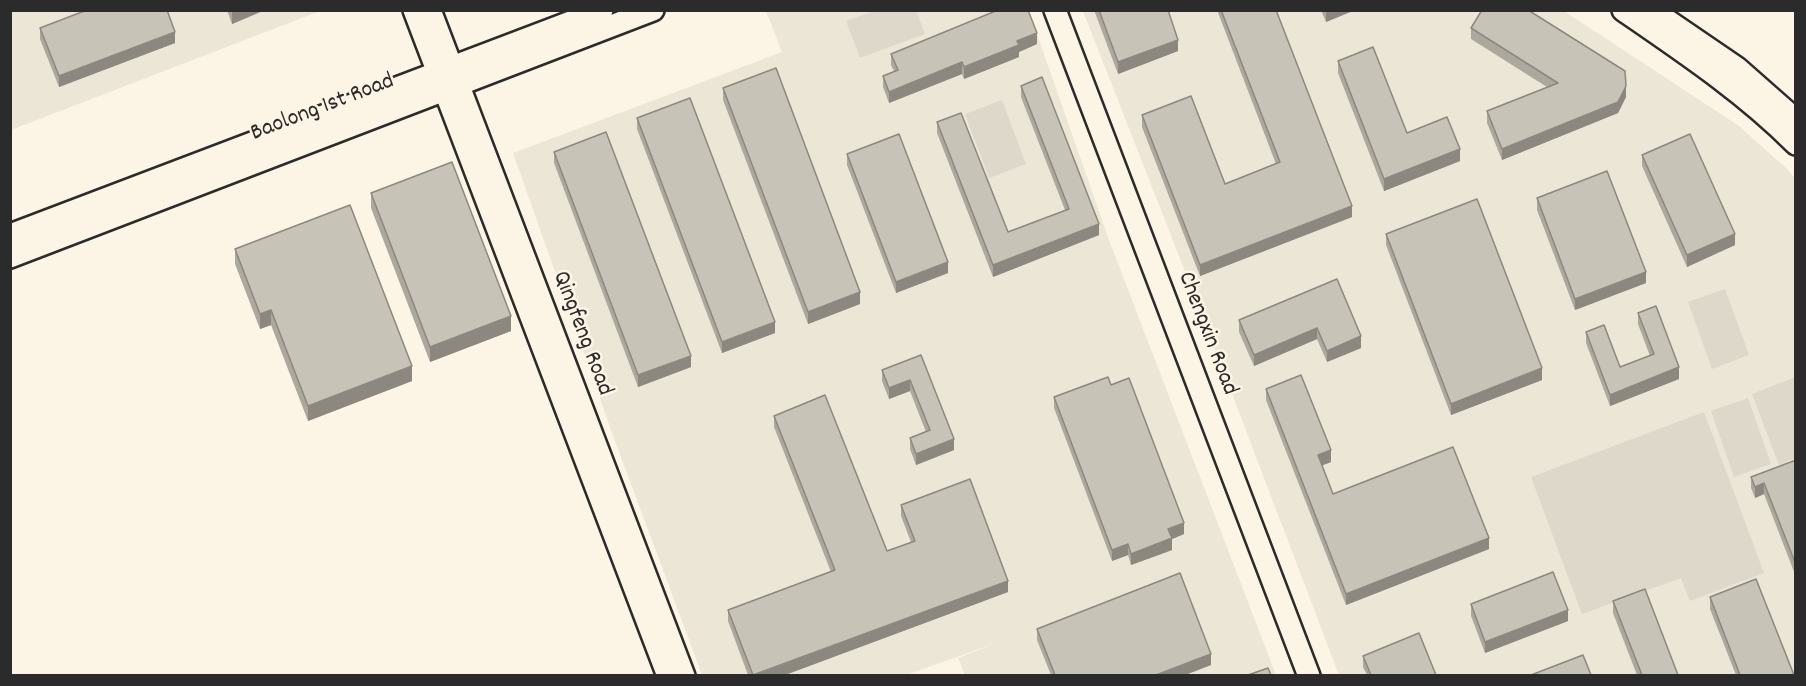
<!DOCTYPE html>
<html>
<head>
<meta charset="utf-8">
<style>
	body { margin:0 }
	#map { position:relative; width:1806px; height:686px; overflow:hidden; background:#fcf5e5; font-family:Dekko,sans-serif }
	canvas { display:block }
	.frame { position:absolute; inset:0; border:12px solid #2b2b2b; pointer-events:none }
</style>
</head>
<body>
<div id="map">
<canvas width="1806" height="686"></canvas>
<div class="frame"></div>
</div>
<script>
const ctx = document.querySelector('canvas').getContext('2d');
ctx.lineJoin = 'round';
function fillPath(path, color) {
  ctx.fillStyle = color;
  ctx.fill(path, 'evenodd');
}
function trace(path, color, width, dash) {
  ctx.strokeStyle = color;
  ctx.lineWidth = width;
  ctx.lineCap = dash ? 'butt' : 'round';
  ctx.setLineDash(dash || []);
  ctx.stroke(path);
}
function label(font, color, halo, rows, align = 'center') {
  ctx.font = font + ' Dekko,sans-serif';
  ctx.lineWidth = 5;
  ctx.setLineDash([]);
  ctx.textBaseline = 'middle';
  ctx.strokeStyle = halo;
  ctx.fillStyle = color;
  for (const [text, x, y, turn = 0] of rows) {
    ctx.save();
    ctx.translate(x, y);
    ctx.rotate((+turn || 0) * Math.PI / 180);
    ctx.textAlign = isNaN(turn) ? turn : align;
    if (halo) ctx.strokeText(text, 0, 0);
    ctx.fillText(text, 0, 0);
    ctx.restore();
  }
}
fillPath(new Path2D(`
	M11 11H320L11 130Z
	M766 11H1029L1109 240 1276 675H965L958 658 996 643 906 675H702L611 430 513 153 782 52Z
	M1083 11H1564L1739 126 1787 169 1796 180 1795 675H1339L1197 302Z`), '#ece6d7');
fillPath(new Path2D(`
	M874 11H916L925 34 860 58 846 21Z
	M1002 100 1026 164 989 178 965 114Z
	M1725 289 1749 355 1712 369 1688 302Z
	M1795 377V458L1779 465 1752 394Z
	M1748 398 1771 464 1734 477 1711 411Z
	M1704 412 1764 573 1690 601 1681 578 1582 614 1531 477Z`), '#ded8ca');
const secondary = new Path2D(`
	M414 10 668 676
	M430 10 684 676
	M1055 10 1309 676
	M1623 10C1684 52 1744 92 1796 144
	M1652 10 1737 68 1796 120
	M10 235 602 10
	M10 257 653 10`);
trace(secondary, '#2b2b2b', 26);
trace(secondary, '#fcf5e5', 21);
fillPath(new Path2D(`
	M227 10H265L232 24Z
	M1094 10H1168L1178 51 1118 74Z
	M1217 10H1276L1352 217 1200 276 1142 127V115L1225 184 1276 164Z
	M1321 10H1355L1326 22Z
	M40 28 175 43 59 87 40 39Z
	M1471 28 1626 97 1618 113 1502 160 1487 123V111L1547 87 1471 39Z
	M1037 44 1019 52V57L964 79 962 74 889 103 883 87V76L894 71 891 65V54Z
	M1338 61 1407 133 1460 161 1384 191 1338 73Z
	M1021 86 1099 235 993 277 937 133V122L1008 232 1065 210 1021 97Z
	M723 88 860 304 808 324 723 100Z
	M637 118 775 333 722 353 637 129Z
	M554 152 691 367 638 387 554 163Z
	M847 154 948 273 896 293 847 165Z
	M1642 155 1735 245 1687 267 1642 166Z
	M371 193 511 331 430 362 371 208Z
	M1537 198 1646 283 1575 310 1537 210Z
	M1386 234 1542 380 1451 415 1386 245Z
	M235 249 412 381 308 421 271 325 260 329 235 264Z
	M1337 279 1361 348 1327 362 1317 339 1254 366 1239 332V320Z
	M1638 313 1679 379 1610 406 1586 343V332L1620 367 1650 356 1638 324Z
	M921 355 954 450 916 465 910 449V438L926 432 910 391 889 399 882 381V370Z
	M1111 385 1184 534 1172 539V550L1131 565 1128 555 1112 561 1054 408V397Z
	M1266 389 1331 462 1322 465 1333 494 1489 549 1346 605 1266 400Z
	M774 416 887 551 911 542 901 516V505L1008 592 785 675H748L728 621V610L831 572 774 427Z
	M1796 460V577L1764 494 1755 498 1751 488V477Z
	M1710 597 1794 675H1736L1710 609Z
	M1613 601 1678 675H1637L1613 613Z
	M1471 604 1568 621 1485 653 1471 616Z
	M1037 629 1211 665 1185 675H1051L1037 640Z
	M1363 656 1436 675H1367L1363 667Z`), '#aca89d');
fillPath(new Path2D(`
	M236 10H265L232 24V12Z
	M1326 10H1355L1326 22Z
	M175 32V43L59 87V76Z
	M1037 33V44L1019 52V57L964 79V67L1017 41Z
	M1178 40V51L1118 74V62Z
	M962 62V74L889 103V92Z
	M1626 86V97L1618 113 1502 160V149Z
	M1460 149V161L1384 191V179Z
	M1352 206V217L1200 276V265Z
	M1099 224V235L993 277V265Z
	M1735 234V245L1687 267V255Z
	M948 262V273L896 293V282Z
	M1646 272V283L1575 310V299Z
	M860 292V304L808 324V312Z
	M271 310V325L260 329V314Z
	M511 316V331L430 362V347Z
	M775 322V333L722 353V342Z
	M1317 328V339L1254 366V355Z
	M1361 336V348L1327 362V351Z
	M691 356V367L638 387V375Z
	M412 366V381L308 421V406Z
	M1679 367V379L1610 406V395Z
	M1542 368V380L1451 415V404Z
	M910 380V391L889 399V388Z
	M954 439V450L916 465V454Z
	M1331 450V462L1318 467V455Z
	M1764 483V494L1755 498V487Z
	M1184 523V534L1172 539V550L1131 565V554L1168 529Z
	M1489 538V549L1346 605V594Z
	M1128 544V555L1112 561V550Z
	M1008 581V592L785 675H755Z
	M1568 610V621L1485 653V642Z
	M1211 654V665L1185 675H1156Z`), '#8c8880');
const building = new Path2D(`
	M87 10H167L175 32 59 76 40 28Z
	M998 10H1028L1037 33 1017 41 1019 45 964 67 962 62 889 92 883 76 898 70 891 54Z
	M1099 10H1168L1178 40 1118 62Z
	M1221 10H1276L1352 206 1200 265 1142 115 1191 96 1225 184 1280 162Z
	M1482 10H1528L1625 71 1626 86 1618 102 1502 149 1487 111 1558 83 1471 28Z
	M1373 47 1407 133 1447 117 1460 149 1384 179 1338 61Z
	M776 68 860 292 808 312 723 88Z
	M1042 77 1099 224 993 265 937 122 961 113 1008 232 1069 209 1021 86Z
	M690 98 775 322 722 342 637 118Z
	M606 132 691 356 638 375 554 152Z
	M899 134 948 262 896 282 847 154Z
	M1690 134 1735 234 1687 255 1642 155Z
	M452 162 511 316 430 347 371 193Z
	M1607 171 1646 272 1575 299 1537 198Z
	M1477 199 1542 368 1451 404 1386 234Z
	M350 205 412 366 308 406 271 310 260 314 235 249Z
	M1337 279 1361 336 1327 351 1317 328 1254 355 1239 320Z
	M1656 306 1679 367 1610 395 1586 332 1604 325 1620 367 1654 354 1638 313Z
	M921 355 954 439 916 454 910 438 930 430 910 380 889 388 882 370Z
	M1301 375 1331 450 1318 455 1333 494 1453 447 1489 538 1346 594 1266 389Z
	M1108 377 1111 385 1129 378 1184 523 1168 529 1172 538 1131 554 1128 544 1112 550 1054 397Z
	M825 395 887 551 915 541 901 505 970 479 1008 581 753 675 728 610 835 570 774 416Z
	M1796 460V565L1764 483 1755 487 1751 477Z
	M1553 572 1568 610 1485 642 1471 604Z
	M1180 573 1211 654 1156 675H1055L1037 629Z
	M1756 579 1794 675H1740L1710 597Z
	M1645 589 1678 675H1642L1613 601Z
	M1419 633 1436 675H1371L1363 656Z
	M1583 655 1591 675H1531Z
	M1268 668 1271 675H1248Z`);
fillPath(building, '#c8c3b7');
trace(building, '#8c8880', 1.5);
label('24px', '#2b2b2b', '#fcf5e5', [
	["Baolong 1st Road",323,109,-21],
	["Qingfeng Road",581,334,69],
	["Chengxin Road",1206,334,69]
]);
</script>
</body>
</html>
